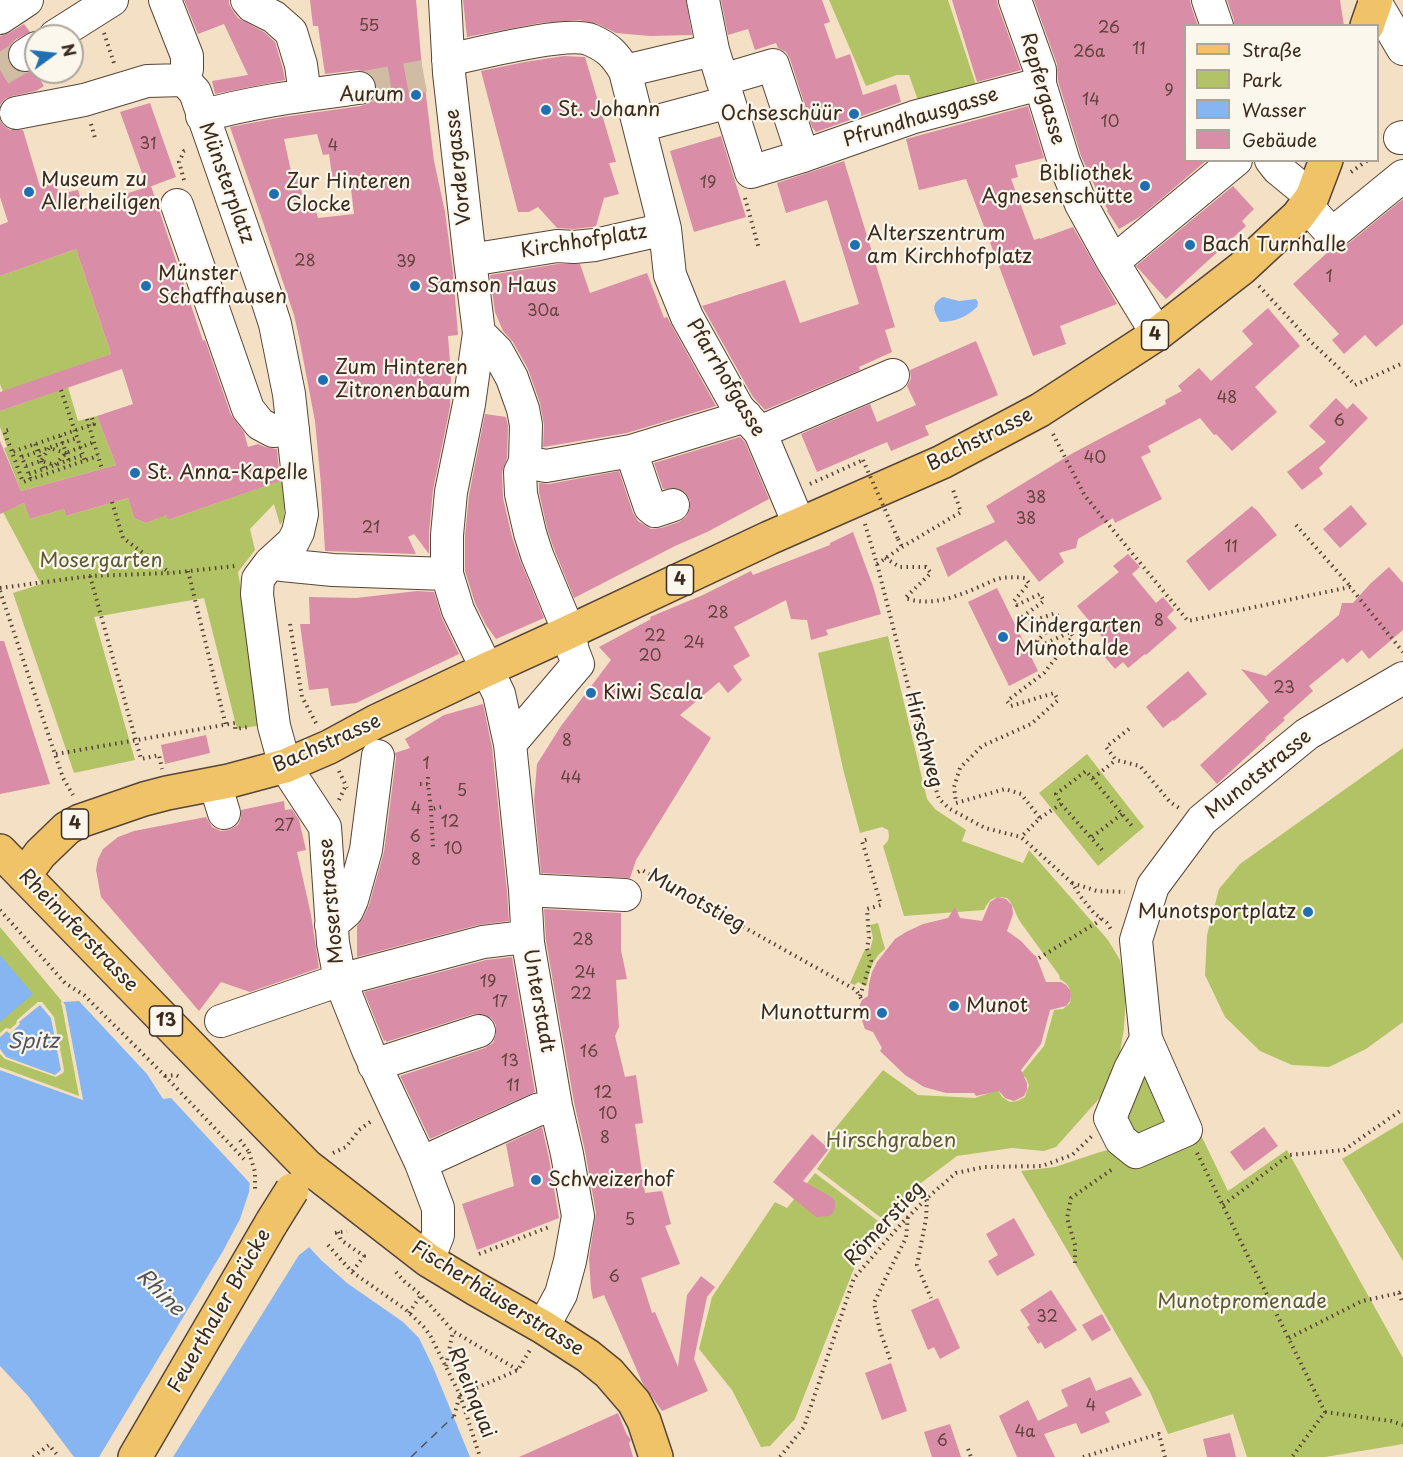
<!DOCTYPE html>
<html>
<head>
<meta charset="utf-8">
<style>
	body { margin:0 }
	#map { position:relative; width:1403px; height:1457px; overflow:hidden; background:#f4e0c4; font-family:"Playpen Sans",sans-serif }
	canvas { display:block }
	.legend { position:absolute; left:1184px; top:24px; width:195px; height:138px; box-sizing:border-box; background:#fbf7ec; border:2px solid #aea59a; margin:0; padding:8px 10px; list-style:none; font-size:18px; color:#3b2a1e }
	.legend li { display:flex; align-items:center; gap:12px; height:30px }
	.legend b { width:30px; border:2px solid #aea59a }
	.north { position:absolute; left:24px; top:24px; width:60px; height:60px; box-sizing:border-box; background:#fbf7ec; border:2px solid #aea59a; border-radius:50%; rotate:75deg; font-size:16px; font-weight:700; line-height:24px; text-align:center; color:#3b2a1e }
	.north::after { content:''; display:block; margin:auto; width:21px; height:27px; background:#1f6fb2; clip-path:polygon(50% 0,100% 100%,50% 72%,0 100%) }
</style>
</head>
<body>
<div id="map">
<canvas width="1403" height="1457"></canvas>
<ul class="legend">
<li><b style="height:8px;background:#f0c369"></b>Straße</li>
<li><b style="height:16px;background:#b2c366"></b>Park</li>
<li><b style="height:16px;background:#86b5f1"></b>Wasser</li>
<li><b style="height:16px;background:#d98da6"></b>Gebäude</li>
</ul>
<div class="north">N</div>
</div>
<script>
const ctx = document.querySelector('canvas').getContext('2d');
ctx.lineJoin = 'round';
function fillPath(path, color) {
  ctx.fillStyle = color;
  ctx.fill(path, 'evenodd');
}
function trace(path, color, width, dash) {
  ctx.strokeStyle = color;
  ctx.lineWidth = width;
  ctx.lineCap = dash ? 'butt' : 'round';
  ctx.setLineDash(dash || []);
  ctx.stroke(path);
}
function label(font, color, halo, rows, align = 'center') {
  ctx.font = font + ' "Playpen Sans",sans-serif';
  ctx.lineWidth = 4.5;
  ctx.setLineDash([]);
  ctx.textBaseline = 'middle';
  ctx.strokeStyle = halo;
  ctx.fillStyle = color;
  for (const [text, x, y, turn = 0] of rows) {
    ctx.save();
    ctx.translate(x, y);
    ctx.rotate((+turn || 0) * Math.PI / 180);
    ctx.textAlign = isNaN(turn) ? turn : align;
    if (halo) ctx.strokeText(text, 0, 0);
    ctx.fillText(text, 0, 0);
    ctx.restore();
  }
}
fillPath(new Path2D(`
	M829 0H948L977 88 919 103 909 75H897L866 86Z
	M76 249 111 354 3 392 0 384V276Z
	M68 387 78 421 97 416 116 465 21 491 4 448 7 447 0 427V411Z
	M285 479 284 519 280 525 274 504 250 529 255 550 238 572 263 725 237 729 204 598 94 617 135 760 74 773 13 593 41 584 3 512 24 503 30 519 64 509 66 516 128 498 134 518 146 523 158 518 164 506 168 520Z
	M888 636 927 799 935 809 966 830 962 841 1023 863 1029 850 1108 940 1120 960 1126 994 1124 1028 1118 1065 1106 1091 1056 1147 1044 1151 1012 1148 957 1156 921 1183 884 1220 817 1169 831 1149 824 1142 883 1070 918 1095 975 1098 998 1090 1002 1097 1010 1102 1017 1101 1025 1097 1029 1085 1026 1078 1021 1074 1044 1046 1054 1010 1063 1009 1070 1003C1072 991 1070 985 1060 979L1059 975 1021 923C1015 914 1014 905 1007 898 994 896 990 898 984 910L904 916 883 846C889 841 890 838 888 830L882 827 860 833 843 769 818 653Z
	M1403 748V1022L1366 1049 1329 1067 1292 1065 1260 1051 1225 1017 1205 975 1207 935 1219 889 1240 864Z
	M1087 754 1144 827 1098 866 1039 793Z
	M878 923 885 949C873 958 869 970 867 985L865 986 858 982 855 985 850 983 865 949 870 950 873 938 870 925Z
	M0 927 65 1005 83 1100 0 1070Z
	M1145 1075 1166 1115 1159 1130 1138 1137 1124 1119Z
	M1403 1122V1261L1342 1159Z
	M1196 1125 1228 1191 1287 1150 1403 1358V1444L1325 1457H1247L1233 1414 1168 1434 1150 1392 1021 1171 1055 1167 1097 1153Z
	M815 1173 882 1224 855 1266 795 1419 770 1446 761 1447 732 1390 699 1349 712 1297 775 1202 787 1208Z`), '#b2c366');
fillPath(new Path2D(`
	M943 297 959 301 976 299 978 302 977 307C967 317 954 322 940 322 934 311 930 304 943 297Z
	M0 955 33 994 0 1022Z
	M79 1001 147 1074 163 1099 171 1098 321 1260 347 1283 403 1322 419 1338 433 1367 470 1457H74L28 1396 0 1366V1070L83 1100 65 1005 63 1002Z
	M40 1004 51 1017 61 1070 55 1075 6 1057 0 1049V1037L8 1031 9 1033 19 1022Z`), '#86b5f1');
fillPath(new Path2D(`
	M62 1000 65 1005 83 1100 0 1070V1067L79 1096 62 1006 61 1003Z
	M38 1002H42L54 1017 64 1070 63 1073 56 1077 5 1059 0 1054V1049L6 1057 55 1075 61 1070 51 1018 40 1005 19 1022 20 1024 10 1034 7 1031 0 1037V1033L6 1028 10 1029 16 1024 17 1020Z
	M250 1179 312 1245 299 1255 173 1457H99L223 1251 240 1219 249 1192Z`), '#f4e0c4');
trace(new Path2D(`
	M411 1457 454 1416`), '#52545d', 1.5, [8, 6]);
fillPath(new Path2D(`
	M184 0H229V4L233 11 238 18 264 32 275 42 283 69 285 80 215 94 212 81 248 75 224 24 198 34Z
	M310 0H416L423 79H424L434 161 445 212 453 272 458 335 448 336 451 375 450 407 433 490 429 533V554L414 534 408 537 416 554 325 551 321 485 315 421 299 337 294 315 263 222 230 127 283 117 361 106 369 103 375 95 377 85 373 77 366 72 357 70 325 74 318 26H313ZM317 134 323 155 329 154 333 183 350 180 354 214 318 218 314 205 305 207 298 175 292 176 284 139Z
	M463 0H686L692 35 650 36 616 33 598 24 579 20 540 23 467 37Z
	M721 0H822L830 22 824 24 836 59 850 54 863 95 896 84 901 102 816 132 812 127 790 59 786 52 778 48 776 43 755 50 748 29 728 35Z
	M952 0H997L998 6 1021 70 977 82Z
	M1034 0H1190L1191 6 1198 26H1185V160H1207L1141 216 1119 229 1107 211 1108 210 1096 189 1081 156 1058 81 1057 64Z
	M1227 0H1340L1344 26H1234V20Z
	M24 24 30 32 15 40 9 46 7 55 10 64 17 71 26 73 34 70 44 86 36 91 12 96 5 99 0 105V36L9 33Z
	M564 56 585 57 616 162 609 163 619 194 604 198 596 226 592 227 574 229 557 228 538 207 529 212H518L481 71 525 62Z
	M150 103 176 177 149 187 151 186 203 341 205 340 231 415 244 432 248 447 258 444 265 447 277 449 280 481 168 520 166 515 146 523 134 518 128 498 66 516 64 509 30 519 24 503 0 514V441L21 491 116 465 97 416 133 404 122 369 0 411V392L111 354 76 249 0 276V225L8 222 0 197V120L3 125 10 130H23L40 187 55 182 59 194 78 190 84 209 116 197 147 187 120 112Z
	M1028 106 1044 158 1015 165 1018 177 1011 179 1034 240 1040 238V239L1073 227 1117 304 1060 326 1066 344 1033 356 966 179 919 190 906 139Z
	M721 136 746 217 694 232 670 151Z
	M844 161 895 327 885 330 892 352 859 367 860 370 765 410 753 397 702 306 785 280 800 323 859 304 827 200 786 213 777 183Z
	M1233 186 1254 209 1242 221 1246 226 1166 299 1136 266Z
	M1403 199V324L1376 347 1365 335 1344 354 1332 340 1339 334 1293 284 1329 251 1336 252 1343 248Z
	M558 264H580L590 293 647 273 664 318 667 317 716 406 627 433 543 447 544 425 540 403 528 369 513 342 503 331 495 312 490 275Z
	M1268 308 1300 346 1255 387 1277 412 1232 451 1216 434 1214 435 1200 418 1148 446 1151 452 1141 457 1162 499 1115 523 1113 518 1078 539 1076 548 1059 553 1064 562 1039 582 1006 540 948 577 936 548 995 522 986 506 1073 453 1166 404 1165 400 1182 391 1178 386 1199 368 1211 381 1253 344 1242 331Z
	M976 341 998 395 925 426 929 435 891 451 887 442 817 472 801 434 870 404 877 422 916 405 907 386 911 378 910 370Z
	M1336 398 1347 409 1353 403 1368 418 1319 468 1323 474 1302 490 1287 472 1326 442 1309 426Z
	M485 414 506 417 508 426 507 458 502 473 503 498 512 537 520 560 544 618 496 639 486 625 475 603 465 571V536L469 495Z
	M740 437 745 442 769 499 707 532 675 546 574 598 554 549 547 528 539 492V483L549 484 619 471 633 513 638 521 651 529 661 528 679 522 686 517 690 509V500L685 492 677 488 663 489 654 463Z
	M1351 505 1367 524 1340 548 1323 529Z
	M1252 506 1255 509H1256L1277 535 1209 591 1186 561Z
	M853 532 873 586 881 614 826 630 828 635 811 640 807 620 791 619 786 600 734 627 750 656 733 666 742 680 728 693 719 682 680 715 711 738 636 860 630 878 541 873 534 800 537 764 561 726 611 660 599 647 651 619 650 617 703 595 751 571 753 575 830 545V543Z
	M1128 554 1140 567 1132 574 1156 603 1163 597 1174 610 1167 617 1177 628 1146 655 1145 654 1128 668 1123 662 1115 669 1104 656 1112 649 1077 606 1119 572 1113 566Z
	M1389 567 1403 583V630L1369 659 1362 650 1347 663 1343 658 1309 686 1313 691 1283 718 1285 720 1265 738 1266 739 1217 784 1200 765 1269 702 1241 669 1266 676 1339 615 1342 603H1353L1370 584Z
	M997 588 1038 671 1009 686 968 602Z
	M417 591 434 592 442 618 459 654 356 703 331 706 328 688 309 690 300 624H310L309 597 356 598Z
	M0 641H4L50 784 0 794Z
	M1188 671 1207 694 1174 721 1173 720 1163 728 1146 707Z
	M483 704 492 747 507 891 509 921 478 925 357 957V926L363 918 369 905 384 852 396 758 395 753 410 748 405 739 444 715Z
	M206 735 210 753 165 764 161 745Z
	M284 801 285 810 292 809 299 820 306 850 297 852 311 915 319 968 250 992 221 982 199 1011 101 897 96 870 98 859 103 849 118 837 134 831 206 817 212 827 221 831 229 830 238 825 241 818V810Z
	M998 897 1006 899 1012 905 1013 914 1007 931 1021 941 1034 955 1036 956 1046 982H1061L1066 985 1070 990 1071 994 1070 1001 1066 1006 1050 1010 1041 1044 1021 1070 1027 1083V1090L1024 1096 1014 1101 1005 1098 999 1091 976 1096 974 1093H946L924 1087 905 1075 880 1051 882 1048 873 1032 865 1029 858 1009 862 1000 868 996 869 984 872 972 877 962 895 939 906 932 923 924 948 918 955 907 960 918 982 921 990 902Z
	M544 909 621 913V950L627 979 616 980 619 1027 615 1036 625 1077 636 1075 643 1123 635 1124 645 1193 662 1191 671 1224 665 1226 680 1264 641 1278 652 1313 655 1312 678 1367 687 1295 701 1276 715 1287 707 1297 694 1359 708 1391 662 1411 643 1384 604 1295 593 1299 591 1289 589 1258 596 1213 585 1151 574 1102 546 941Z
	M512 957 535 1092 430 1139 400 1076 485 1048 493 1043 496 1035V1025L491 1018 483 1014H474L386 1042V1040L384 1041 364 992 486 960Z
	M542 1127 549 1158 559 1218 477 1250 462 1204 514 1186 506 1144Z
	M1264 1127 1278 1146 1244 1171 1230 1152Z
	M812 1134 829 1149 803 1181 833 1198 835 1202V1207L833 1213 829 1216 816 1217 773 1182Z
	M1014 1218 1035 1255 997 1276 988 1261 998 1255 986 1234Z
	M1051 1290 1077 1330 1058 1342V1341L1045 1349 1041 1342 1038 1344 1027 1327 1030 1325 1020 1310Z
	M938 1298 960 1348 940 1359 934 1347 928 1350 911 1310Z
	M1102 1314 1111 1330 1092 1341 1082 1325Z
	M891 1363 907 1411 882 1420 865 1373Z
	M1090 1377 1096 1391 1131 1377 1142 1395 1105 1412 1110 1422 1081 1434 1076 1423 1044 1434 1055 1457H1017L999 1416 1028 1400 1038 1421 1068 1406 1061 1390Z
	M618 1413 626 1433 631 1440 629 1443 633 1457H519Z
	M950 1424 961 1457H932L924 1432Z
	M1230 1433 1236 1457H1207L1203 1439Z`), '#d98da6');
trace(new Path2D(`
	M0 70 25 55
	M359 88 424 76`), '#cfbca3', 32, [32, 16]);
const minor = new Path2D(`
	M165 0 187 56V69L184 80
	M247 0 252 6 274 17 291 32 301 65 305 95
	M445 0 449 73 470 260 479 333 469 404 451 492 447 535V574L458 610 499 694 510 744 525 890 528 943 556 1106 567 1154 578 1216 570 1261 561 1294 543 1327
	M703 0 713 50 751 172 803 156 914 117 1040 84
	M1015 0 1040 70V84L1064 162 1081 204 1113 262 1157 334
	M1208 0 1217 26
	M1374 0 1403 49
	M0 18 27 0
	M55 36 112 0
	M713 50 625 71 665 229 670 275 687 317 738 408 760 432 799 524
	M25 55 36 48
	M448 60C476 54 568 30 591 40 609 48 615 55 625 71
	M184 80 195 92 266 296 275 324 289 394 302 514 298 532 293 542 270 563 258 579 257 594 274 726 285 766 325 827 333 943 340 980 368 1050 421 1163 438 1208V1235L428 1260
	M722 80 773 65 803 156
	M16 113 84 100 147 81 184 80
	M202 116C254 101 306 95 359 88
	M639 126 729 102
	M1400 138 1403 137
	M1271 160 1278 169 1312 197
	M177 205 248 409 260 424 273 431 293 429
	M1306 205 1332 234 1403 176
	M470 260 557 246 574 247 595 245 665 229
	M1113 262 1236 160
	M479 333 497 351 512 378 523 409 526 425 525 462 520 472 521 494 530 533 537 555 569 632 573 651 578 664 510 744
	M760 432 893 375
	M631 451 650 507 655 511 673 505
	M525 462 546 466 631 451 746 416
	M270 563 282 565 333 570 447 574
	M215 784 224 813
	M525 890 625 895
	M331 925 347 911 352 900 366 850 378 756
	M221 1021 340 980 483 942 525 937 528 943
	M1146 1039 1136 940 1153 886 1202 820 1307 734 1403 678
	M1146 1039 1186 1130 1136 1152 1121 1140 1110 1118 1130 1069Z
	M374 1065 479 1031
	M421 1163 537 1110 556 1106`);
const major = new Path2D(`
	M1367 26 1376 0
	M0 851 307 1166 428 1260 476 1289 543 1327 588 1356 609 1373 634 1402 644 1421 656 1457
	M24 876 40 854 67 828 80 821 144 799 167 793 229 781 285 766 329 747 375 722 466 679 569 632 769 538 942 462 1040 410 1157 334 1242 268 1298 216 1312 197 1326 160
	M135 1457 272 1222`);
trace(minor, '#574537', 34);
trace(major, '#574537', 36);
trace(new Path2D(`
	M104 33 115 66
	M91 124 95 138
	M1351 172 1368 160
	M184 180 179 162 184 151 188 150
	M745 198 759 249
	M1259 286 1310 341 1341 370 1355 385 1403 363
	M61 390 85 461
	M92 418 94 424 12 452 23 482 98 456
	M87 419 102 469
	M8 430 4 431 12 452
	M1053 434 1085 496 1188 621 1350 587 1403 652
	M60 436 69 461
	M35 444 44 469
	M66 453 49 448 41 461 55 465 66 453 94 442
	M21 455 31 480
	M22 457 77 438
	M26 466 41 461
	M29 474 83 455
	M810 484 863 460
	M112 502 123 538 170 573
	M865 524 877 564 928 764 939 799 950 809 985 828 1021 837 1072 883 1081 897 1094 913 1107 923 1112 931
	M1296 525 1350 586
	M898 539 902 547
	M885 558 900 567H926L931 573 905 598C931 607 955 597 979 587 986 584 993 580 1001 578 1009 577 1017 577 1025 578L1029 583 1014 601 1017 605 1040 594 1044 601 1022 617 1026 623 1056 613 1059 619 1037 641 1040 646 1070 632 1073 636 1044 673 1007 701 1011 706 1054 693 1058 700 1031 724 982 746 960 768 954 787 956 803 1005 789 1021 794 1040 818 1021 837
	M877 564 902 547 961 512 952 487
	M188 571 226 726
	M90 576 141 759 159 755 162 769
	M0 588 90 576 171 573 235 566
	M0 591 63 778 73 795
	M290 624 302 697 316 723
	M1129 729 1106 747 1116 760 1140 766 1170 802 1179 808
	M56 754 235 723V729L249 727
	M339 771 347 788
	M428 777V784
	M1093 778 1116 760
	M420 784H428L431 809 441 807
	M339 800 346 785
	M431 809 433 848
	M1040 818 1061 804
	M1092 837 1122 814
	M1102 850 1061 804 1056 794 1086 771 1132 826
	M638 872 642 870 856 990 862 1000
	M1072 883 1097 891 1125 892
	M0 910 65 983 84 995 165 1076 244 1159
	M1039 958 1096 923 1101 919
	M860 996 871 961 867 948 869 938 867 909 881 905 862 841 869 839
	M165 1076 176 1075 181 1078
	M240 1140 249 1152
	M333 1153 346 1147 359 1130 373 1120
	M1197 1153 1325 1412 1292 1457
	M927 1199 926 1219 917 1265 931 1298
	M1223 1205 1289 1155 1344 1150 1403 1109
	M338 1232 341 1240 364 1256 352 1272
	M335 1233 347 1231
	M328 1245 352 1272 405 1309 425 1328 431 1337 460 1395 480 1457
	M479 1254 549 1227
	M1075 1263V1245L1067 1218 1071 1198 1114 1168
	M396 1272 404 1281 421 1295 453 1331 518 1370
	M1399 1293 1403 1304
	M409 1313 421 1295
	M1289 1338 1362 1301 1399 1293 1403 1290
	M890 1359 880 1331 874 1303 889 1271 906 1238 908 1217
	M446 1366 453 1331
	M460 1395 518 1370 530 1350
	M1325 1412 1391 1421 1403 1425
	M454 1416 460 1395
	M968 1449 971 1457
	M33 1457 49 1445 59 1457
	M780 1457 804 1427 854 1278 901 1224 927 1198 956 1173 984 1167 1042 1166 1072 1155 1092 1136
	M1083 1457 1159 1434 1165 1457`), '#574537', 4, [1.5, 4.5]);
trace(minor, '#fff', 32);
trace(major, '#f0c369', 33);
const majorBridge = new Path2D(`
	M272 1222 292 1190`);
trace(majorBridge, '#574537', 36, []);
trace(new Path2D(`
	M863 460 898 539
	M249 1152 255 1172V1192`), '#574537', 4, [1.5, 4.5]);
trace(majorBridge, '#f0c369', 33);
for (const [x, y, r, color] of [
	[416,95,6,"#1f6fb2"],
	[546,110,6,"#1f6fb2"],
	[854,114,6,"#1f6fb2"],
	[1145,186,6,"#1f6fb2"],
	[29,192,6,"#1f6fb2"],
	[274,194,6,"#1f6fb2"],
	[855,245,6,"#1f6fb2"],
	[1190,245,6,"#1f6fb2"],
	[146,286,6,"#1f6fb2"],
	[415,286,6,"#1f6fb2"],
	[323,380,6,"#1f6fb2"],
	[135,473,6,"#1f6fb2"],
	[1003,637,6,"#1f6fb2"],
	[591,693,6,"#1f6fb2"],
	[1308,912,6,"#1f6fb2"],
	[954,1006,6,"#1f6fb2"],
	[882,1013,6,"#1f6fb2"],
	[536,1180,6,"#1f6fb2"]
]) {
  const dot = new Path2D();
  dot.arc(x, y, r, 0, 2 * Math.PI);
  ctx.fillStyle = color;
  ctx.fill(dot);
  trace(dot, '#fbf7ec', 2);
}
label('16px', '#624340', null, [
	["55",369,27],
	["26",1109,29],
	["11",1139,50],
	["26a",1089,53],
	["9",1169,92],
	["14",1091,101],
	["10",1110,123],
	["31",148,145],
	["4",333,147],
	["19",708,184],
	["28",305,262],
	["39",406,263],
	["1",1329,278],
	["30a",543,312],
	["48",1227,399],
	["6",1339,422],
	["40",1095,459],
	["38",1036,499],
	["38",1026,520],
	["21",371,529],
	["11",1231,548],
	["28",718,614],
	["8",1159,622],
	["22",655,637],
	["24",694,644],
	["20",650,657],
	["23",1284,689],
	["8",567,742],
	["1",426,765],
	["44",571,779],
	["5",462,792],
	["4",416,810],
	["12",450,823],
	["27",284,827],
	["6",415,838],
	["10",453,850],
	["8",416,861],
	["28",583,941],
	["24",585,974],
	["19",488,983],
	["22",581,995],
	["17",500,1003],
	["16",589,1053],
	["13",510,1062],
	["11",513,1087],
	["12",603,1094],
	["10",608,1115],
	["8",605,1139],
	["5",630,1221],
	["6",614,1278],
	["32",1047,1318],
	["4",1091,1407],
	["4a",1025,1433],
	["6",942,1442]
]);
for (const [x, y, w] of [
	[1155,335,27],
	[680,580,27],
	[75,824,27],
	[166,1021,33]
]) {
  const box = new Path2D();
  box.roundRect(x - w / 2, y - 15, w, 30, 4.5);
  ctx.fillStyle = '#fbf7ec';
  ctx.fill(box);
  trace(box, '#3b2a1e', 1.5);
}
label('bold 18px', '#3b2a1e', null, [
	["4",1155,335],
	["4",680,580],
	["4",75,824],
	["13",166,1021]
]);
label('20px', '#3b2a1e', '#fbf7ec', [
	["Repfergasse",1042,89,74],
	["Pfrundhausgasse",921,118,-17],
	["Vordergasse",459,167,-96],
	["Münsterplatz",226,183,70],
	["Kirchhofplatz",584,242,-9],
	["Pfarrhofgasse",725,378,59],
	["Bachstrasse",980,440,-27],
	["Hirschweg",923,740,75],
	["Bachstrasse",327,744,-24],
	["Munotstrasse",1259,775,-39],
	["Moserstrasse",332,901,-95],
	["Munotstieg",696,901,29],
	["Rheinuferstrasse",78,931,46],
	["Unterstadt",538,1001,80],
	["Römerstieg",885,1224,-47],
	["Fischerhäuserstrasse",497,1299,32],
	["Feuerthaler Brücke",220,1311,-60],
	["Rheinquai",471,1393,68]
]);
label('20px', '#3b2a1e', '#fbf7ec', [
	["Aurum",404,95,"right"],
	["St. Johann",558,110],
	["Ochseschüür",842,114,"right"],
	["Bibliothek",1133,174,"right"],
	["Agnesenschütte",1133,197,"right"],
	["Museum zu",41,180],
	["Allerheiligen",41,203],
	["Zur Hinteren",286,182],
	["Glocke",286,205],
	["Alterszentrum",867,234],
	["am Kirchhofplatz",867,257],
	["Bach Turnhalle",1202,245],
	["Münster",158,274],
	["Schaffhausen",158,297],
	["Samson Haus",427,286],
	["Zum Hinteren",335,368],
	["Zitronenbaum",335,391],
	["St. Anna-Kapelle",147,473],
	["Kindergarten",1015,626],
	["Munothalde",1015,649],
	["Kiwi Scala",603,693],
	["Munotsportplatz",1296,912,"right"],
	["Munot",966,1006],
	["Munotturm",870,1013,"right"],
	["Schweizerhof",548,1180]
], 'left');
label('20px', '#5f5834', '#fbf7ec', [
	["Mosergarten",101,561],
	["Hirschgraben",891,1141],
	["Munotpromenade",1242,1302]
]);
label('italic 21px', '#52545d', '#fbf7ec', [
	["Spitz",33,1042],
	["Rhine",160,1293,45]
]);
</script>
</body>
</html>
